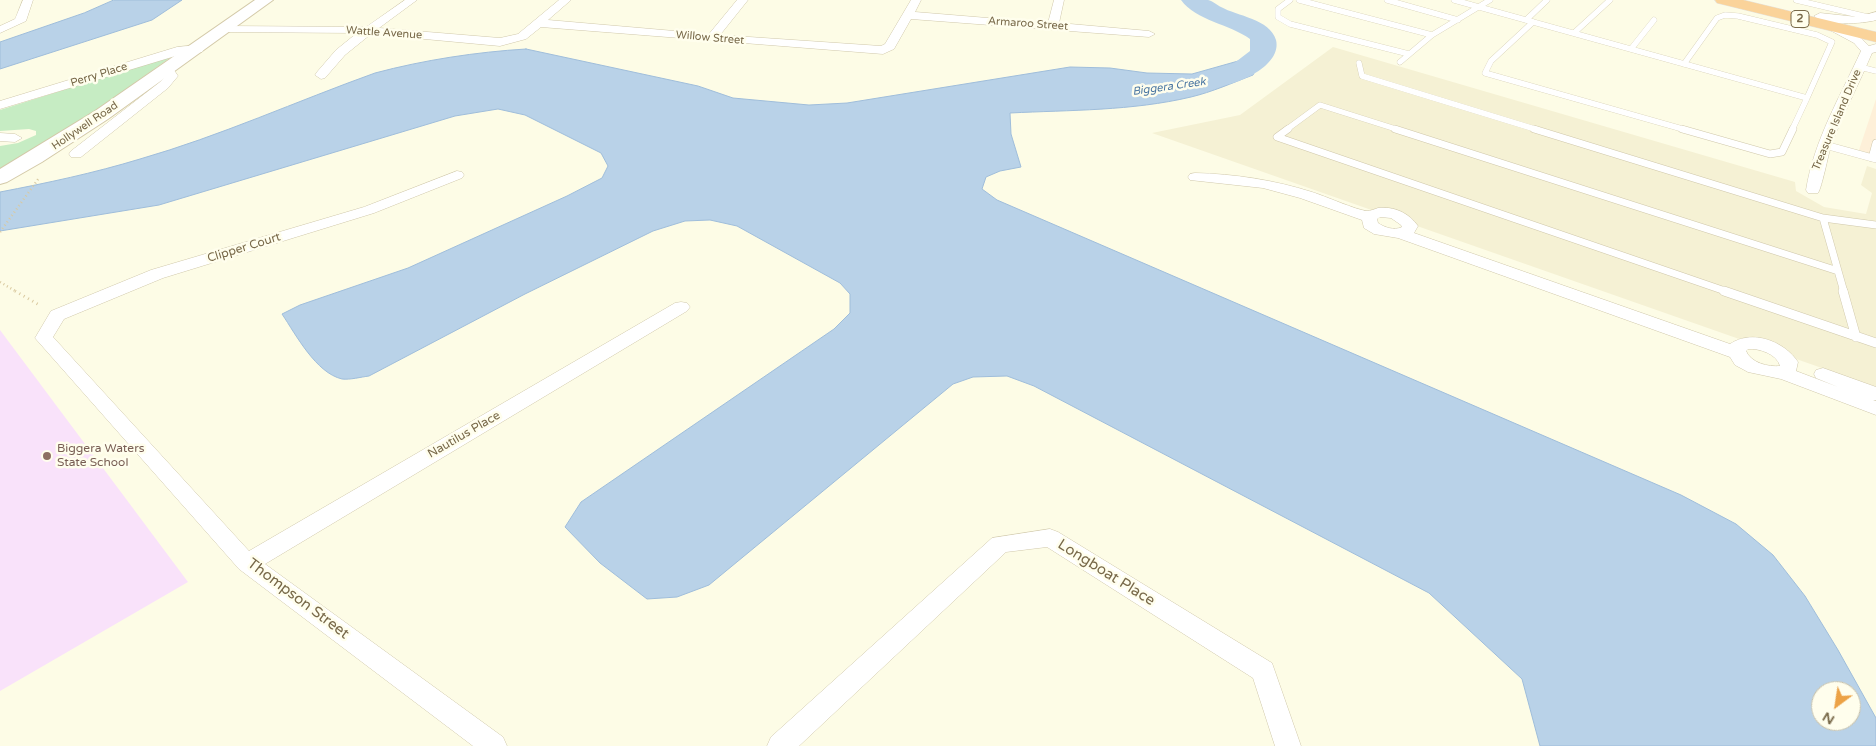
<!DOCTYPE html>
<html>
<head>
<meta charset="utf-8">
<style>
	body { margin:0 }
	#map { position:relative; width:1876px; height:746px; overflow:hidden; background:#fdfce6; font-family:"Varela Round",sans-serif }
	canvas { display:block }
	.north { position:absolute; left:1811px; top:681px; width:50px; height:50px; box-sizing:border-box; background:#fffeed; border:1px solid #c9c2ab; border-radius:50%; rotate:211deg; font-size:14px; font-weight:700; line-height:20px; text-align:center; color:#786949 }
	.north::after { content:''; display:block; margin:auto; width:18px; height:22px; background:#eca246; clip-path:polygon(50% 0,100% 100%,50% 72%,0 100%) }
</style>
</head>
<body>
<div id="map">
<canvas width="1876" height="746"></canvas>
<div class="north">N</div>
</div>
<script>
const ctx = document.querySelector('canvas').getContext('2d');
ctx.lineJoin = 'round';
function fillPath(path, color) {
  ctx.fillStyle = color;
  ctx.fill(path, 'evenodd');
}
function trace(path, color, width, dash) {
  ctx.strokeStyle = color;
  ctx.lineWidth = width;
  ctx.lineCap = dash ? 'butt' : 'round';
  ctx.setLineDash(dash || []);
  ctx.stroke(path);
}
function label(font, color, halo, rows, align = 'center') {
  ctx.font = font + ' "Varela Round",sans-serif';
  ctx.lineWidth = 5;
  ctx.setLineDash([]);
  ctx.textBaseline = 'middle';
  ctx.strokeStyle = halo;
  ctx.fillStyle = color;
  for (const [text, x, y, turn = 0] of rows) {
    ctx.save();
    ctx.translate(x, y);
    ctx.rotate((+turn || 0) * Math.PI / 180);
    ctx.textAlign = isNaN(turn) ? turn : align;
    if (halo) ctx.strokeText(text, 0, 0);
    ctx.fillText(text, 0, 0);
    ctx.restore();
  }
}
fillPath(new Path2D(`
	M1333 47 1795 182 1796 191 1824 207 1866 214 1872 193 1861 185 1867 166 1876 169V387L1152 133 1240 115Z`), '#f5f1d4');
fillPath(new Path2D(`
	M1876 99V155L1859 150Z`), '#fef0d9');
fillPath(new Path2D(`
	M0 330 188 582 0 691Z`), '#f9e2fa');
fillPath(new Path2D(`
	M174 55 80 122 0 169V146L18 143 36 135V131L29 129 0 131V110Z`), '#c6ecc3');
const water = new Path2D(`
	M114 0H182L152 20 0 69V42L84 13Z
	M526 49 698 86 733 98 809 105 847 103 1070 67 1110 68 1147 73 1192 74 1263 54 1253 75C1232 83 1212 92 1191 97 1132 111 1070 110 1010 113L1011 134 1021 167 1000 171 986 177 982 189 997 200 1681 495 1736 524 1773 555 1805 596 1838 650 1876 718V746H1540L1522 679 1429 593 1034 386 1007 376 973 377 953 384 709 585 677 597 647 599 600 563 565 527 581 502 834 329 850 313V294L840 283 737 226 710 220 685 221 653 231 525 294 369 376C361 377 350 380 342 379 316 373 296 335 282 314L300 305 408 268 567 196 602 178 608 166 601 153 525 115 498 109 455 116 159 205 0 231V192C47 183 94 173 140 159 220 136 297 101 375 73 424 60 476 52 526 49ZM1821 691H1851V721H1821Z`);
fillPath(water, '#b9d2e8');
trace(water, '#9fbdda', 1);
fillPath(new Path2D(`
	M1181 0C1190 0 1200 0 1208 0 1213 1 1217 5 1221 7 1237 16 1270 19 1276 40 1283 68 1227 91 1205 86L1202 80 1205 74 1233 64 1250 51V39C1230 24 1196 21 1181 0Z`), '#b9d2e8');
const laneFar2 = new Path2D(`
	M1290 0 1278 9V17L1290 24 1409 54
	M1299 0 1432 35
	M1387 0 1458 20
	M1454 0 1807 98 1792 130
	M1796 0 1872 18
	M1526 20 1547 0
	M1533 22 1491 61 1485 73 1686 130
	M1574 33 1610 0
	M1631 49 1654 20
	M1400 62 1432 35 1490 0
	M1359 63 1362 76 1538 130
	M1684 64 1717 18 1725 15 1738 16 1817 35 1832 42 1807 98
	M1860 67 1876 71
	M1286 130 1320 105 1399 130`);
const laneFar1 = new Path2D(`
	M1288 129 1277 137 1728 292
	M1395 129 1838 271
	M1534 129 1823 218
	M1682 129 1770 154 1782 152 1793 129
	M1825 145 1876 159
	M1872 158 1876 143
	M1844 292 1823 218 1876 225`);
const lane = new Path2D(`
	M1724 291 1876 343
	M1843 291 1856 337`);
const street = new Path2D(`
	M23 0H33L26 21 0 33V26L15 19Z
	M405 0H417L379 28 500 38 518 34 559 0H571L548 20 709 34 737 0H748L720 35 881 46 885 44 911 0H921L915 12 1048 23 1054 0H1064L1059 23 1149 31 1155 34 1149 37 911 19 894 49 883 54 541 27 526 39 500 46 371 34 345 55 325 78 321 79 315 75 317 72 336 50 357 33 225 32 219 29 225 26 366 27Z
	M1876 12V20C1863 24 1824 26 1814 16L1820 13 1857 17Z
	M1830 23 1862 39 1869 46 1876 44V52L1872 53C1859 84 1843 114 1831 145 1828 156 1822 187 1818 193H1808L1806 190C1814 140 1840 97 1861 51L1854 43 1826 28 1824 26Z
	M198 45 204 49 202 52 182 54 0 109V101L177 47Z
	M168 66 172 67 178 76 168 88 81 157H71L69 154 71 151 160 82 166 76 162 70Z
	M0 133 15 134 22 138 15 142 0 141Z
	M457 171 462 172 464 175 462 178 374 213 163 278 64 319 53 337 249 551 675 303 681 302 687 303 690 307 687 311 265 564 503 737 507 746H473L239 569 35 338 51 311 151 270 364 207Z
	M1195 173C1235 174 1274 180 1312 192 1325 196 1356 210 1367 211 1370 211 1375 209 1378 208 1394 206 1409 213 1418 226L1414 233 1730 344C1752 329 1784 341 1798 362L1796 371 1838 387 1816 378 1814 374 1816 370 1823 368 1876 387V400H1873L1876 401V415L1781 379 1748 372 1735 365 1730 357 1398 238 1374 234 1364 228 1362 220 1300 198 1263 188 1190 180 1188 177 1190 174ZM1380 217 1391 218 1401 225 1402 227C1394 231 1384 227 1378 223L1377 219ZM1748 349C1759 348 1777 354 1780 366 1768 367 1751 363 1746 351Z
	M1050 529 1058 532 1272 663 1301 746H1275L1253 678 1047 547 1006 552 799 746H767L771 737 992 538Z`);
const secondary = new Path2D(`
	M255 0H273L108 119 42 162 7 182 0 184V169L95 111Z`);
const highway = new Path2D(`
	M1715 0H1743L1876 32V42L1717 3Z`);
trace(laneFar2, '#d0c8ab', 6);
trace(laneFar1, '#d0c8ab', 8);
trace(lane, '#d0c8ab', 10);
trace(street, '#d0c8ab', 1);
trace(secondary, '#d3c9a8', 2);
trace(highway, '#e4e1db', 1);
trace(new Path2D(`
	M0 232 39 178
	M0 282 17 292`), '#d9c99f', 2.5, [1, 3]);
trace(new Path2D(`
	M15 291 41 306`), '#d9c99f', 3, [1, 4]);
trace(laneFar2, '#fff', 5.5);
trace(laneFar1, '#fff', 7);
trace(lane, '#fff', 9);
fillPath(street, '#fff');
fillPath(secondary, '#fff');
fillPath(highway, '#fad39a');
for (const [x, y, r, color] of [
	[47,456,5,"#8d6e63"]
]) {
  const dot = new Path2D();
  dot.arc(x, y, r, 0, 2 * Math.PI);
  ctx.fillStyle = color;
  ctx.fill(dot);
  trace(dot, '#fffeed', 2);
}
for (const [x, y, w] of [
	[1800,19,18]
]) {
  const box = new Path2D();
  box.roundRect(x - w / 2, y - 8.5, w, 17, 4);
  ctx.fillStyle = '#fffeed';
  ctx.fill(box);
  trace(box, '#786949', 1);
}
label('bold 11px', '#786949', null, [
	["2",1800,19]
]);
label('11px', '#786949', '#fffeed', [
	["Armaroo Street",1028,24,4],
	["Wattle Avenue",384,33,4],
	["Willow Street",710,38,5],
	["Perry Place",99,75,-17],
	["Treasure Island Drive",1837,120,-67],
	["Hollywell Road",85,126,-34]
]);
label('italic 11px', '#4a76a2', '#fffeed', [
	["Biggera Creek",1169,87,-8]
]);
label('12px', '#786949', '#fffeed', [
	["Clipper Court",244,248,-17],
	["Nautilus Place",464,435,-30]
]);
label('12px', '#785e54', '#fffeed', [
	["Biggera Waters",57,449],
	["State School",57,463]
], 'left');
label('15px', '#786949', '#fffeed', [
	["Longboat Place",1106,573,32],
	["Thompson Street",298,599,37]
]);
</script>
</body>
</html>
